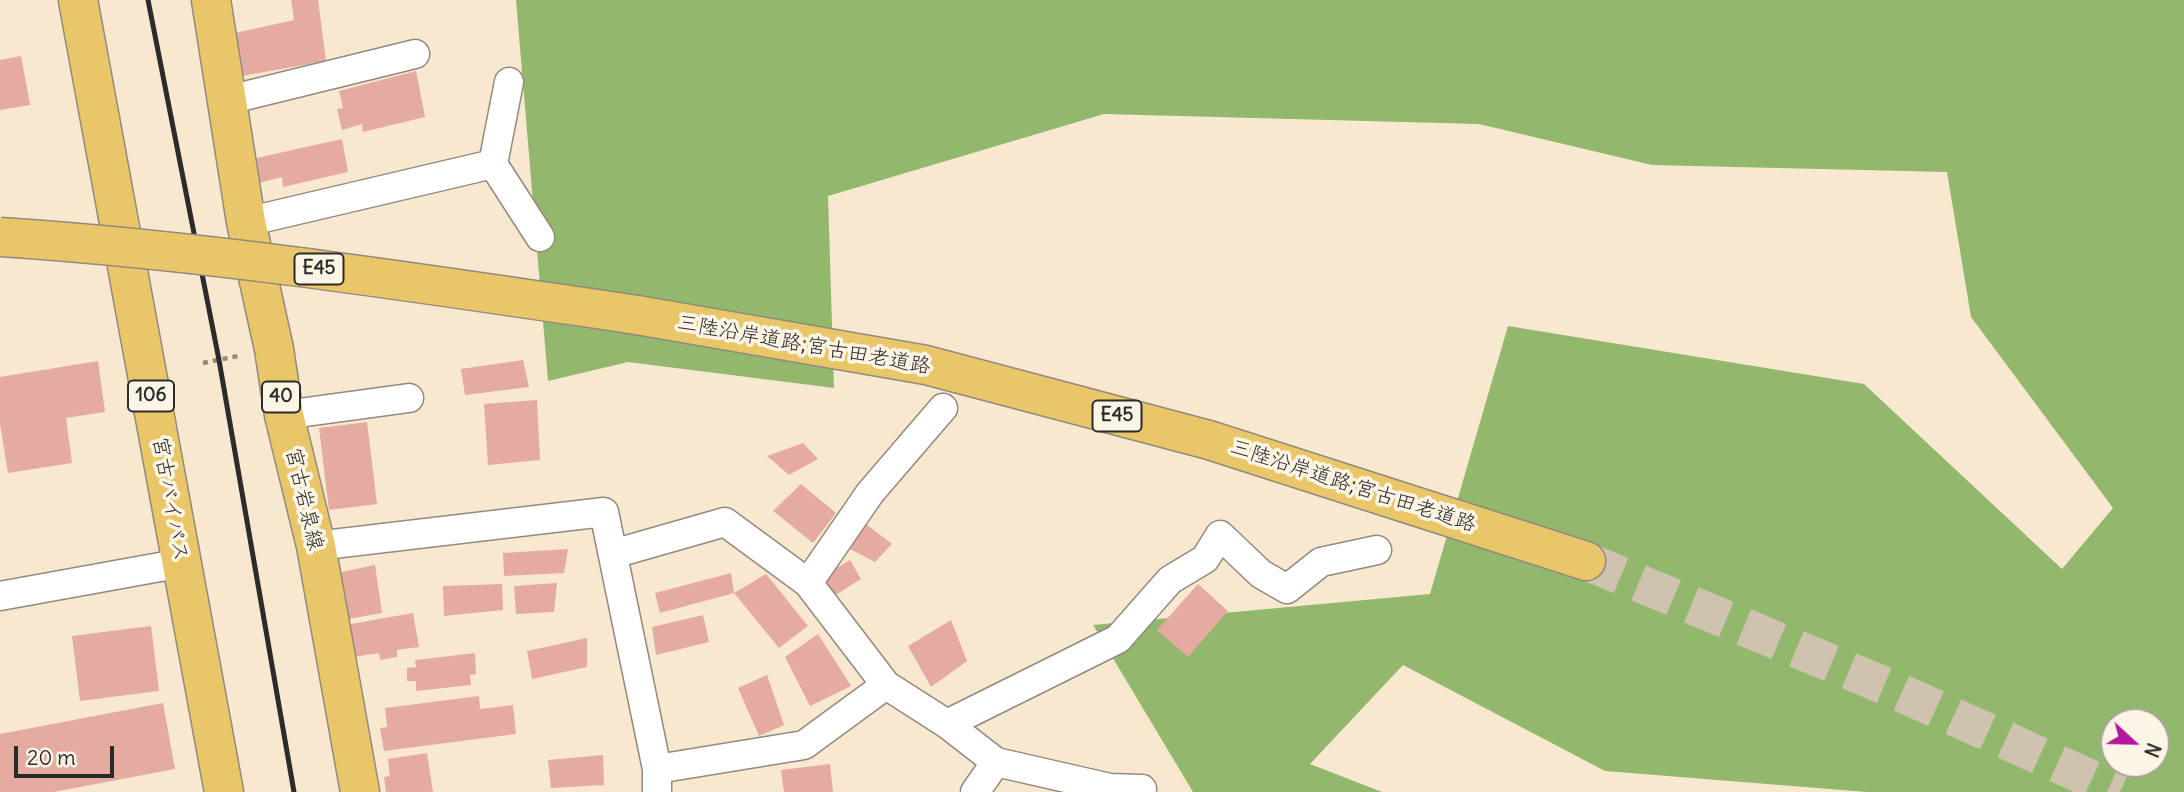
<!DOCTYPE html>
<html>
<head>
<meta charset="utf-8">
<style>
	body { margin:0 }
	#map { position:relative; width:2184px; height:792px; overflow:hidden; background:#f8e8d0; font-family:Delius,sans-serif }
	canvas { display:block }
	.north { position:absolute; left:2100px; top:708px; width:70px; height:70px; box-sizing:border-box; background:#fcf5e5; border:2px solid #a8a49b; border-radius:50%; rotate:112deg; font-size:19px; font-weight:700; line-height:28px; text-align:center; color:#2b2b2b }
	.north::after { content:''; display:block; margin:auto; width:24px; height:32px; background:#b5179e; clip-path:polygon(50% 0,100% 100%,50% 72%,0 100%) }
	.scale { position:absolute; left:14px; top:746px; width:100px; height:32px; box-sizing:border-box; border:4px solid #2b2b2b; border-top:0; padding-left:9px; font-size:21px; line-height:24px; white-space:nowrap; color:#2b2b2b; -webkit-text-stroke:5px #fcf5e5; paint-order:stroke }
</style>
</head>
<body>
<div id="map">
<canvas width="2184" height="792"></canvas>
<div class="north">N</div>
<div class="scale">20 m</div>
</div>
<script>
const ctx = document.querySelector('canvas').getContext('2d');
ctx.lineJoin = 'round';
function fillPath(path, color) {
  ctx.fillStyle = color;
  ctx.fill(path, 'evenodd');
}
function trace(path, color, width, dash) {
  ctx.strokeStyle = color;
  ctx.lineWidth = width;
  ctx.lineCap = dash ? 'butt' : 'round';
  ctx.setLineDash(dash || []);
  ctx.stroke(path);
}
function label(font, color, halo, rows, align = 'center') {
  ctx.font = font + ' Delius,"Klee One",sans-serif';
  ctx.lineWidth = 7;
  ctx.setLineDash([]);
  ctx.textBaseline = 'middle';
  ctx.strokeStyle = halo;
  ctx.fillStyle = color;
  for (const [text, x, y, turn = 0] of rows) {
    ctx.save();
    ctx.translate(x, y);
    ctx.rotate((+turn || 0) * Math.PI / 180);
    ctx.textAlign = isNaN(turn) ? turn : align;
    if (halo) ctx.strokeText(text, 0, 0);
    ctx.fillText(text, 0, 0);
    ctx.restore();
  }
}
fillPath(new Path2D(`
	M516 0H2184V792H1867L1605 771 1403 665 1310 764 1382 792H1193L1093 625 1430 594 1508 326 1864 384 2062 569 2113 508 1971 317 1947 172 1652 165 1479 124 1104 114 828 196 834 388 628 362 548 381ZM2114 722H2156V764H2114Z`), '#92b86d');
fillPath(new Path2D(`
	M291 0H318L326 61 242 76 235 33 294 20Z
	M21 56 30 105 0 110V60Z
	M416 71 425 117 363 132 362 124 342 130 337 109 343 108 339 91Z
	M342 139 348 172 283 187 282 177 255 184 252 159Z
	M523 360 529 387 465 395 461 369Z
	M98 361 105 412 66 418 72 463 8 473 0 424V377Z
	M537 400 540 460 488 465 484 404Z
	M367 422 377 504 329 510 319 428Z
	M803 443 818 459 789 475 767 456Z
	M801 484 836 513 813 543 773 511Z
	M866 524 892 544 875 562 848 548Z
	M568 549 564 573 504 576 503 553Z
	M850 560 861 579 834 596 822 577Z
	M375 565 382 613 338 621 341 572Z
	M731 573 734 593 766 574 808 626 779 648 734 593 660 613 655 593Z
	M557 583 554 612 516 614 514 586Z
	M502 584 503 610 444 616 443 586Z
	M1198 584 1228 611 1188 657 1157 630Z
	M413 613 419 647 397 650V657L380 660 379 653 354 657 340 626Z
	M703 615 709 642 656 655 652 627Z
	M951 620 967 661 931 687 908 646Z
	M151 626 159 691 80 701 72 636Z
	M818 634 851 686 810 706 785 657Z
	M587 638V667L532 679 527 651Z
	M475 653 476 674 470 675 471 685 416 691V681H407V668L416 667 415 660Z
	M767 675 784 725 759 736 738 688Z
	M479 696 480 709 513 705 516 734 384 751 380 728 387 727 385 708Z
	M163 703 175 769 53 792H0V734Z
	M427 753 433 792H386L384 777 390 776 388 759Z
	M603 755 604 785 551 788 548 760Z
	M830 764 833 792H784L781 770Z`), '#e6aba0');
trace(new Path2D(`
	M1586 561 1888 687 2120 792`), '#cfc2af', 38, [38, 19]);
const minor = new Path2D(`
	M509 82 493 164 540 237
	M228 100 415 54
	M246 222 493 164
	M284 415 409 398
	M316 546 604 512 657 769V792
	M613 554 725 522 808 583 886 685 947 724 996 762 1110 788 1142 789 1141 792
	M808 583 870 493 943 408
	M0 596 182 563
	M947 724 1118 639 1170 580 1205 559 1220 535 1261 574 1287 589 1321 562 1377 550
	M657 769 804 745 886 685
	M975 792 996 762`);
const primary = new Path2D(`
	M211 0 246 222 274 349 284 415 316 546 360 792`);
const trunk = new Path2D(`
	M78 0 224 792`);
const motorway = new Path2D(`
	M637 315 926 365 1209 440 1586 561`);
trace(minor, '#928a7e', 31);
trace(primary, '#928a7e', 41);
trace(trunk, '#928a7e', 41);
trace(motorway, '#928a7e', 41);
trace(new Path2D(`
	M203 363 238 356`), '#928a7e', 4.5, [5, 5]);
trace(minor, '#fff', 28);
trace(primary, '#e9c769', 38);
trace(trunk, '#e9c769', 38);
trace(motorway, '#e9c769', 38);
trace(new Path2D(`
	M148 0 219 360 294 792`), '#2b2b2b', 5);
const motorwayBridge = new Path2D(`
	M0 237C214 251 426 284 637 315`);
trace(motorwayBridge, '#928a7e', 41, []);
trace(motorwayBridge, '#e9c769', 38);
for (const [x, y, w] of [
	[319,269,49],
	[151,396,46],
	[281,397,38],
	[1117,416,49]
]) {
  const box = new Path2D();
  box.roundRect(x - w / 2, y - 15.5, w, 31, 5);
  ctx.fillStyle = '#fcf5e5';
  ctx.fill(box);
  trace(box, '#2b2b2b', 2);
}
label('bold 19px', '#2b2b2b', null, [
	["E45",319,269],
	["106",151,396],
	["40",281,397],
	["E45",1117,416]
]);
label('21px', '#2b2b2b', '#fcf5e5', [
	["三陸沿岸道路;宮古田老道路",804,345,10],
	["三陸沿岸道路;宮古田老道路",1353,486,18],
	["宮古バイパス",170,499,80],
	["宮古岩泉線",304,499,77]
]);
</script>
</body>
</html>
